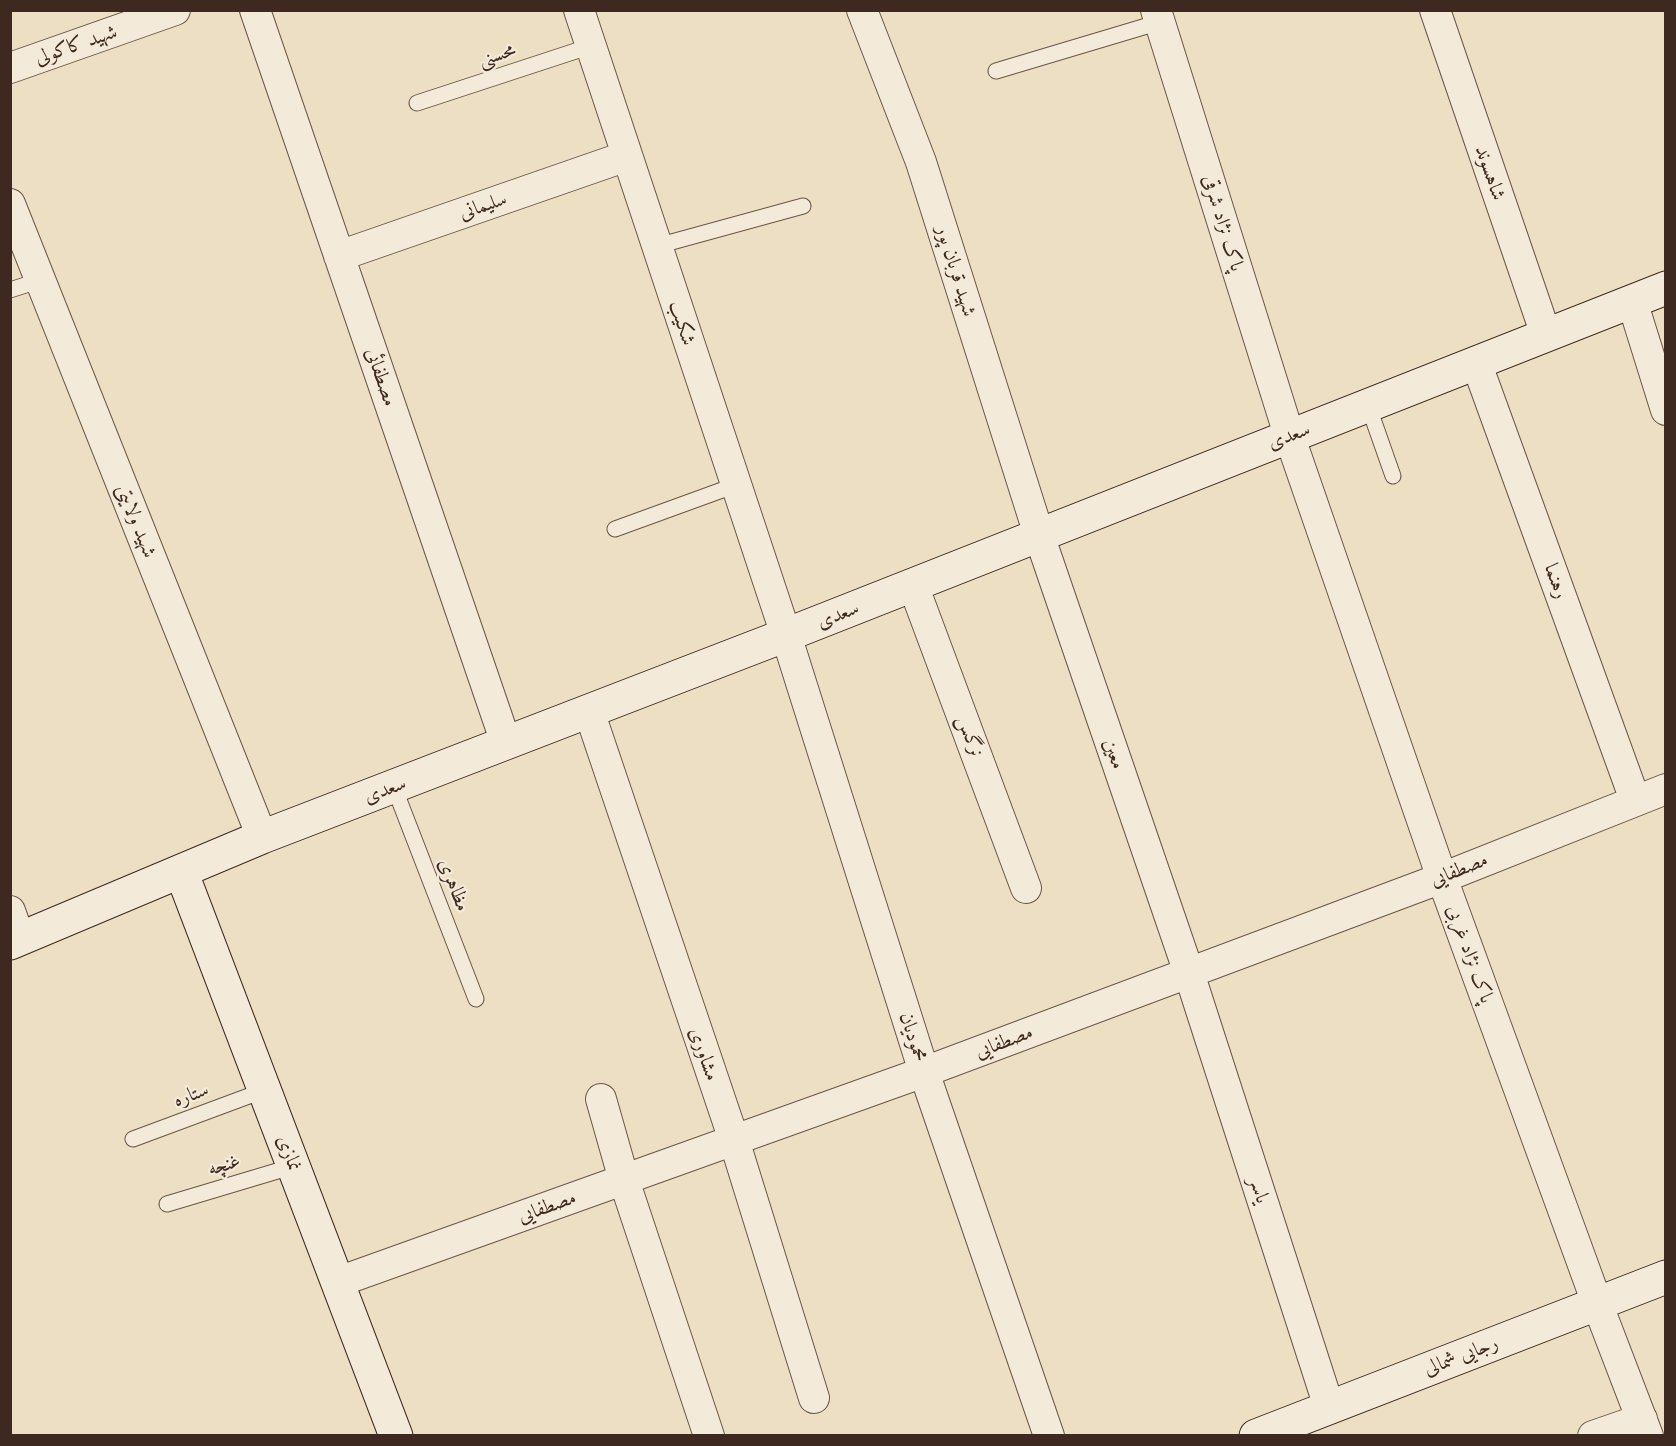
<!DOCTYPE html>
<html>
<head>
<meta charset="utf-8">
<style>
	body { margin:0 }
	#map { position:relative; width:1676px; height:1446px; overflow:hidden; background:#eddfc4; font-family:"Libre Caslon Text",serif }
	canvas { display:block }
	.frame { position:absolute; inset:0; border:12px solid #3d291f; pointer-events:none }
</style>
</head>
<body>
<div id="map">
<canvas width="1676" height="1446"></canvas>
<div class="frame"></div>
</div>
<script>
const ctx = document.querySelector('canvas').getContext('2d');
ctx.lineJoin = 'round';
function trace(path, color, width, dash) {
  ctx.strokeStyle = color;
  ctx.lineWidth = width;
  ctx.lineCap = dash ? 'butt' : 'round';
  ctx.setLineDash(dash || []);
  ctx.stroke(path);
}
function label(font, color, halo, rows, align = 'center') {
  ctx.font = font + ' "Libre Caslon Text",Amiri,serif';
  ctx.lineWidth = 4.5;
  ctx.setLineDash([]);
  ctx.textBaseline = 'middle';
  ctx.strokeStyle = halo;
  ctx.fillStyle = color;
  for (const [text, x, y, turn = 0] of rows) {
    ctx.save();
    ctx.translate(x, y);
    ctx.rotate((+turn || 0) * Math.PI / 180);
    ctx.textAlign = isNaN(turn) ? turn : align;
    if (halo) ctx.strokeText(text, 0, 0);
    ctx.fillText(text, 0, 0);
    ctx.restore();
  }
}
const lane = new Path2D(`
	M996 71 1160 22
	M417 103 591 46
	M657 246 803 206
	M10 290 41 280
	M1368 405 1393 476
	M615 529 736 485
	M394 787 476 999
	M133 1139 265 1090
	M167 1204 294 1166`);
const street = new Path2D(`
	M255 10 506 743
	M579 10 786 635 924 1072 1049 1436
	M862 10 921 162 1039 535 1189 973 1329 1407
	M1156 10 1289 435 1442 878 1597 1303 1648 1436
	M1435 10 1546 335
	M10 68 175 10
	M10 204 262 837
	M339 256 627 156
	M1632 301 1666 410
	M1476 362 1635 800
	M913 585 1026 888
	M589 711 734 1140 814 1398
	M10 911 20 939
	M601 1099 624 1180 709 1436
	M338 1282 924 1072 1442 878 1666 789
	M1593 1436 1642 1419`);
const secondary = new Path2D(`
	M181 871 396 1436
	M10 943 262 837 786 635 1666 288
	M1256 1436 1666 1277`);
trace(lane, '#695648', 17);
trace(street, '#695648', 32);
trace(secondary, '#3d291f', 35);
trace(lane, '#f3ead9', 15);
trace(street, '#f3ead9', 30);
trace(secondary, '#f3ead9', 33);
label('20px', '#3d291f', '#f3ead9', [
	["شهید کاکولی",76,45,-19],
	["محسنی",497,55,-18],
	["شاهسوند",1490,173,71],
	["سلیمانی",483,206,-19],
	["پاک نژاد شرقی",1223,223,73],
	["شهید قربان پور",956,271,73],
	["شکیب",682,323,72],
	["مصطفائی",381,377,71],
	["سعدی",1289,436,-21],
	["شهید ولایتی",136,521,68],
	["رهنما",1556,581,70],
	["سعدی",838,615,-22],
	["نرگس",970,736,70],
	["معین",1114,754,71],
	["سعدی",385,790,-21],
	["مصطفایی",1459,870,-22],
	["مظاهری",454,885,69],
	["پاک نژاد غربی",1470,954,70],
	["محمودیان",913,1037,72],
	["مصطفایی",1004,1042,-21],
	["مشاوری",704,1054,71],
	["ستاره",191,1095,-20],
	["نمازی",289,1153,69],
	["غنچه",224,1165,-17],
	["یاسر",1259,1190,72],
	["مصطفایی",547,1207,-20],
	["رجایی شمالی",1461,1356,-21]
]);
</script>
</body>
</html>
